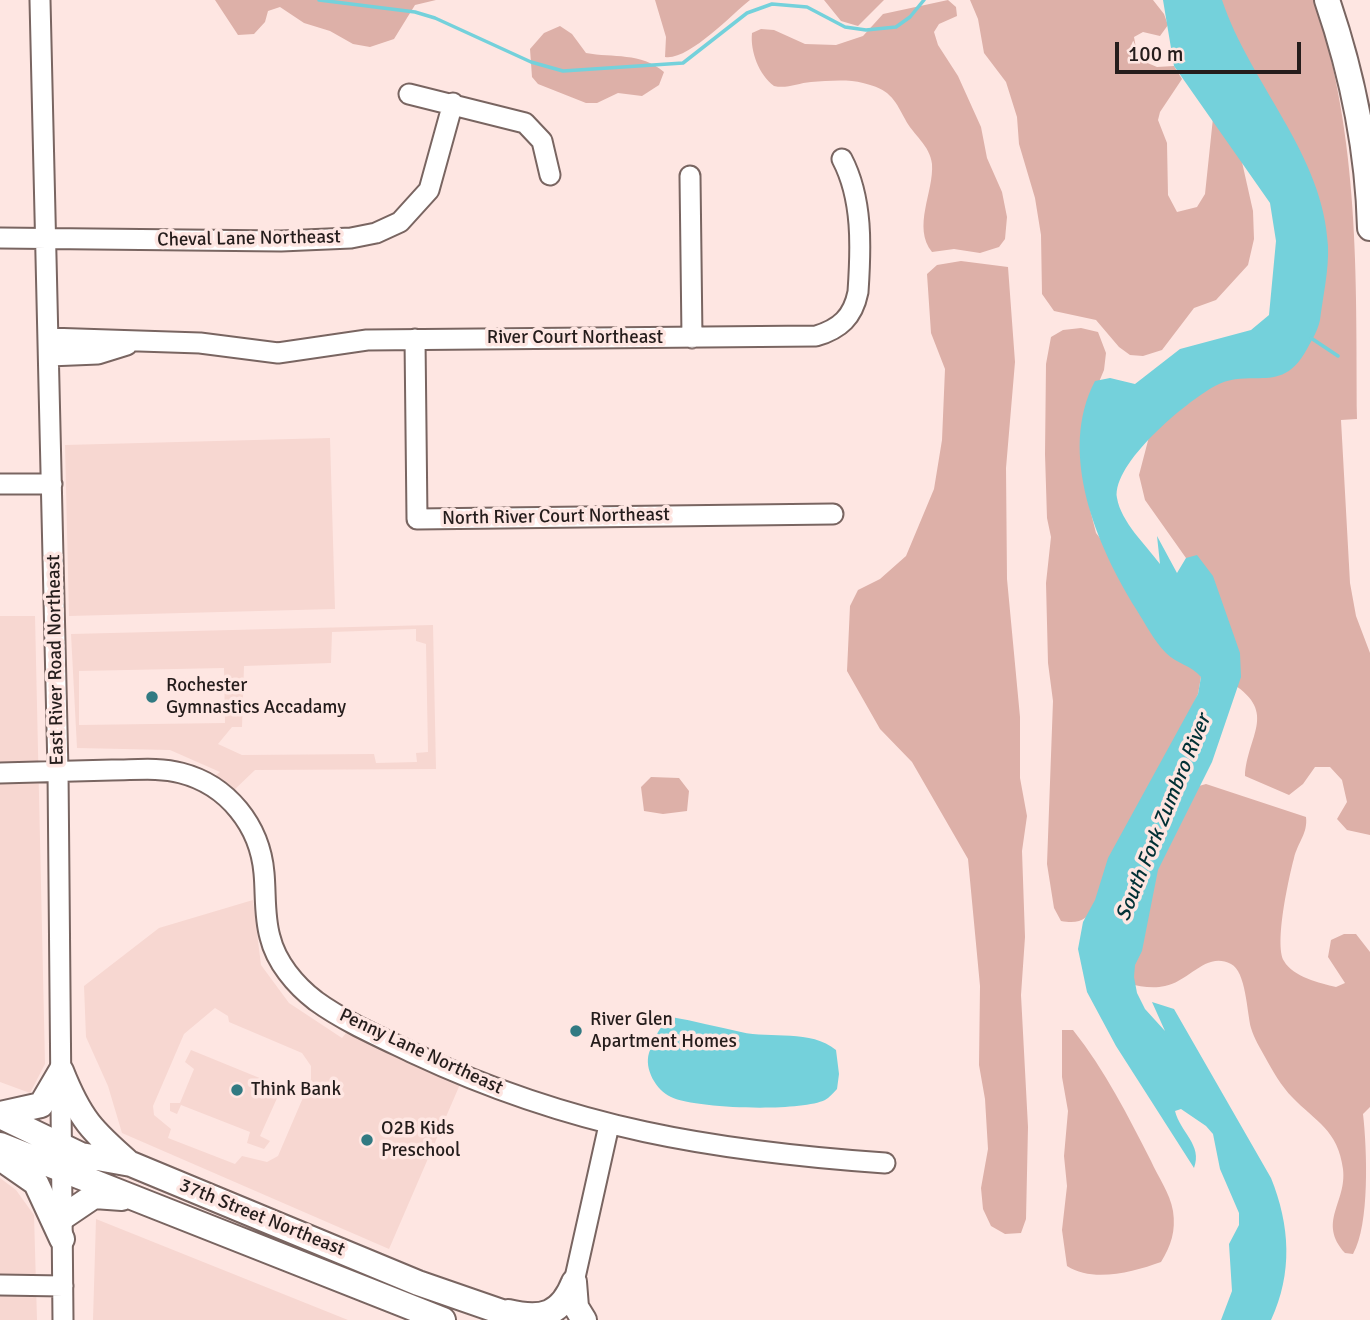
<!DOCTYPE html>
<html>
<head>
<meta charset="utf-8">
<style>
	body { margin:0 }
	#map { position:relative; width:1370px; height:1320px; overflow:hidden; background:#fee6e2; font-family:Signika,sans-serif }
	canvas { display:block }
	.scale { position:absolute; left:1115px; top:42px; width:186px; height:32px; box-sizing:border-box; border:4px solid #251d1c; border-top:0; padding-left:9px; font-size:21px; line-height:24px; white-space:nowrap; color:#251d1c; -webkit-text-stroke:5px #fee6e2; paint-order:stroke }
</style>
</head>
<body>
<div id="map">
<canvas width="1370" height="1320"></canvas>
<div class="scale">100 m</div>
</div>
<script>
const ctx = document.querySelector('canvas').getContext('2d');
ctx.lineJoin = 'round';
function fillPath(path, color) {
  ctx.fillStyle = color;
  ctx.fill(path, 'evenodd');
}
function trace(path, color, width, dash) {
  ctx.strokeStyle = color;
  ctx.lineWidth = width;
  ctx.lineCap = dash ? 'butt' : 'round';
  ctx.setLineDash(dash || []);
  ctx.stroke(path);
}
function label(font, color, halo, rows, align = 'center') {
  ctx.font = font + ' Signika,sans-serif';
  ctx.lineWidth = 7;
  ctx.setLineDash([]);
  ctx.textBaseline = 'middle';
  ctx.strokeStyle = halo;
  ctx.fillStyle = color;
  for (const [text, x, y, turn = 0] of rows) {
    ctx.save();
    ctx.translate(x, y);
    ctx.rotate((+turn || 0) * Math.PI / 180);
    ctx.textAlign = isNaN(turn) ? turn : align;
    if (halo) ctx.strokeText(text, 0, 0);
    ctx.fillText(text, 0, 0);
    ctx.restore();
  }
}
fillPath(new Path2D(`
	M330 438 335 609 69 616 65 445Z
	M0 616H35L45 1064 30 1093 0 1082Z
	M433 625 436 769 255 770 232 792 214 777 220 772 170 750 77 748 71 634ZM416 629V641L426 644 428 752 416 753 417 762 376 763 374 754 242 755 218 744 232 727H242L244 666 331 663 332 632ZM224 668 225 723 79 725V671Z
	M253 900 261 965 289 1003 342 1038 346 1033 461 1082 389 1249 122 1133 108 1086 86 1037 84 986 159 928ZM215 1008 228 1016 229 1022 302 1053 311 1066V1079L278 1156 267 1162 242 1156 235 1164 168 1138 171 1129 154 1115 153 1106 184 1034Z
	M191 1050 289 1090 286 1099 278 1096 260 1136 270 1141 264 1149 247 1143 250 1132 181 1105 177 1114 170 1111V1103H180L194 1069 185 1062Z
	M0 1178 16 1190 34 1215 37 1320H0Z
	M96 1219 348 1320H93Z`), '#f7d7d1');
fillPath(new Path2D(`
	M215 0H436L415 5 394 39 370 47 353 44 330 31 304 23 280 7 268 11 265 22 254 34 238 35Z
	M655 0H750C731 15 688 61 665 57L666 37Z
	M824 0H884L858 26 841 21Z
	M948 0 956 7 957 16 939 24 934 32 938 45 958 76 981 127 987 158 1002 192 1007 217 1005 239 999 247 980 253 954 249 932 252C912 227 934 192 932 164 930 145 913 135 905 119 894 98 889 89 863 83 848 79 827 81 811 82 798 83 787 89 774 86 759 75 750 51 752 33L761 29 774 30 805 44 836 45 863 36 883 14Z
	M970 0H1153L1164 14 1168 25 1160 36 1143 32 1134 37 1138 59 1157 67 1174 66 1182 79 1160 112 1158 120 1167 143 1168 195 1177 212 1197 207 1205 194 1213 118 1235 131 1253 211 1254 239 1248 265 1216 300 1194 308 1162 350 1143 356 1130 355 1119 347 1096 320 1054 311 1042 294 1041 235 1035 198 1019 144 1017 117 1006 82 984 53 978 19Z
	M1195 0H1315C1360 144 1356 271 1357 419L1341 420 1350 583 1356 616 1370 653V835L1347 830 1337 819 1347 802 1342 780 1330 767H1315L1303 784 1289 795 1245 776C1247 736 1278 713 1233 684L1196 563 1186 558 1145 500 1139 475 1150 433 1259 348 1300 279Z
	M560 26 572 34 586 53C613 58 641 52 664 72L659 85 642 96 618 93 597 103H586L538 84 532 77 530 49 544 33Z
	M961 261 1008 267 1015 362 1006 468 1007 579 1020 717V778L1027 816 1022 851 1025 937 1021 995 1028 1127 1026 1219 1021 1233 1005 1234 991 1226 983 1209 981 1188 988 1149 985 1099 979 1065 980 986 968 859 912 762 880 729 847 671 850 606 858 590 880 579 906 556 934 489 942 440 945 369 931 333 927 274 937 265Z
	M1081 328 1098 332 1106 353 1104 370 1096 389 1089 505 1096 533 1197 662 1201 677 1198 694 1100 905C1086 918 1081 925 1061 921L1054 908 1047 864 1053 701 1048 663 1046 583 1051 537 1047 518 1045 454 1046 364 1051 337 1063 330Z
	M651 777 679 778 689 791 687 811 663 814 644 811 641 787Z
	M1206 784 1306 817C1308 833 1298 842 1294 858 1289 877 1274 944 1284 961 1293 977 1320 983 1336 987L1345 983 1328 957 1331 940 1344 934H1356L1370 952V1107L1363 1114C1367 1148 1370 1225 1353 1254L1345 1253C1317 1222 1347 1203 1343 1169 1338 1130 1316 1122 1292 1097 1282 1087 1272 1070 1265 1057 1260 1048 1254 1038 1251 1028 1247 1013 1246 971 1231 964 1206 951 1190 981 1165 986 1152 989 1140 986 1128 984L1107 956 1188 789Z
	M1062 1030H1073C1105 1070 1128 1116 1151 1161 1158 1177 1170 1193 1173 1211 1176 1231 1171 1246 1161 1262 1133 1272 1093 1283 1067 1266L1062 1230 1067 1186 1064 1156 1068 1111 1062 1077Z`), '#ddb0a8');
fillPath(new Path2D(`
	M1163 0H1222C1250 84 1324 155 1328 246 1329 270 1323 296 1320 320 1318 330 1312 340 1307 349 1281 397 1251 366 1215 386 1187 401 1112 463 1117 498 1121 522 1146 545 1160 564L1157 536 1177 573 1186 558 1197 555 1213 576 1240 653 1241 677 1212 762 1158 870 1142 951 1135 965 1134 977 1137 993 1145 1009 1165 1031 1152 1002 1174 1009 1271 1178C1290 1225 1293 1273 1271 1320H1221L1232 1291 1229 1244 1239 1225V1213L1220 1169 1213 1134 1206 1126 1181 1109 1175 1111C1180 1132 1203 1145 1194 1168L1116 1046 1087 992 1078 949 1083 922 1095 900 1108 858 1198 694 1201 677C1191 665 1177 664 1166 653 1154 641 1145 623 1136 609 1097 546 1057 453 1095 381L1110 378 1135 384 1180 349 1251 330 1269 315 1276 241 1270 203 1174 66Z
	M671 1017C695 1021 717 1027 741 1032 771 1039 811 1029 836 1050L839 1074 837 1089C833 1093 829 1098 825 1100 800 1112 696 1109 671 1097 656 1090 644 1069 649 1053 654 1038 659 1027 671 1017Z`), '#74d1db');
trace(new Path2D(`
	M319 0 415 12 435 18 531 62 563 71 683 63 747 13 772 4 807 7 845 27 866 30 896 27 910 17 924 0
	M1311 338 1338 356`), '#74d1db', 3.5);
const minor = new Path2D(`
	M40 0 58 771 63 1320
	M409 94 525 123 542 141 550 175
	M690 176 692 338
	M0 238 281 241 351 238 376 233 400 222 429 190 453 103
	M48 338 200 343 278 353 367 340 816 336C840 329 853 317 858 292 861 248 863 199 842 159
	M415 339 417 519 833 514
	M49 356 98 354 127 345
	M0 484H52
	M0 773C37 772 75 771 112 770 135 770 159 767 181 773 228 785 260 826 264 873 266 894 264 916 270 937 276 962 295 985 316 1001 345 1022 382 1038 415 1054 573 1128 713 1151 885 1163
	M574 1282 609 1125
	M0 1285 63 1286`);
const major = new Path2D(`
	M1327 0C1352 73 1368 150 1370 228
	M61 1071C80 1119 92 1131 130 1164
	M0 1114 41 1105 61 1071
	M0 1116 81 1155 131 1164 418 1283 525 1320
	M0 1145 443 1320
	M0 1158 36 1183 62 1239
	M63 1217 94 1196 122 1198
	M574 1282 576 1307 584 1320
	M508 1312C542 1320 561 1315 574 1282`);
trace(minor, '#796561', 23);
trace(major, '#796561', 28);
trace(minor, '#fff', 19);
trace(major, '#fff', 24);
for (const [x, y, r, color] of [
	[152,697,7,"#317a82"],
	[576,1031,7,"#317a82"],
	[237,1090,7,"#317a82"],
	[367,1140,7,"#317a82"]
]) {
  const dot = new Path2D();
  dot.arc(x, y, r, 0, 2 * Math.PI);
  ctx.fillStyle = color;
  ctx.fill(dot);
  trace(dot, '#fee6e2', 2.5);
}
label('19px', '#251d1c', '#fee6e2', [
	["Cheval Lane Northeast",249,239,-1],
	["River Court Northeast",575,338],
	["North River Court Northeast",556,517,-1],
	["East River Road Northeast",56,660,-91],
	["Penny Lane Northeast",421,1052,25],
	["37th Street Northeast",262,1218,22]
]);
label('19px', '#251d1c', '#fee6e2', [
	["Rochester",166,686],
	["Gymnastics Accadamy",166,708],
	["River Glen",590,1020],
	["Apartment Homes",590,1042],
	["Think Bank",251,1090],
	["O2B Kids",381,1129],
	["Preschool",381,1151]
], 'left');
label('italic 21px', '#013035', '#fee6e2', [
	["South Fork Zumbro River",1164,818,-68]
]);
</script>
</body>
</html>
